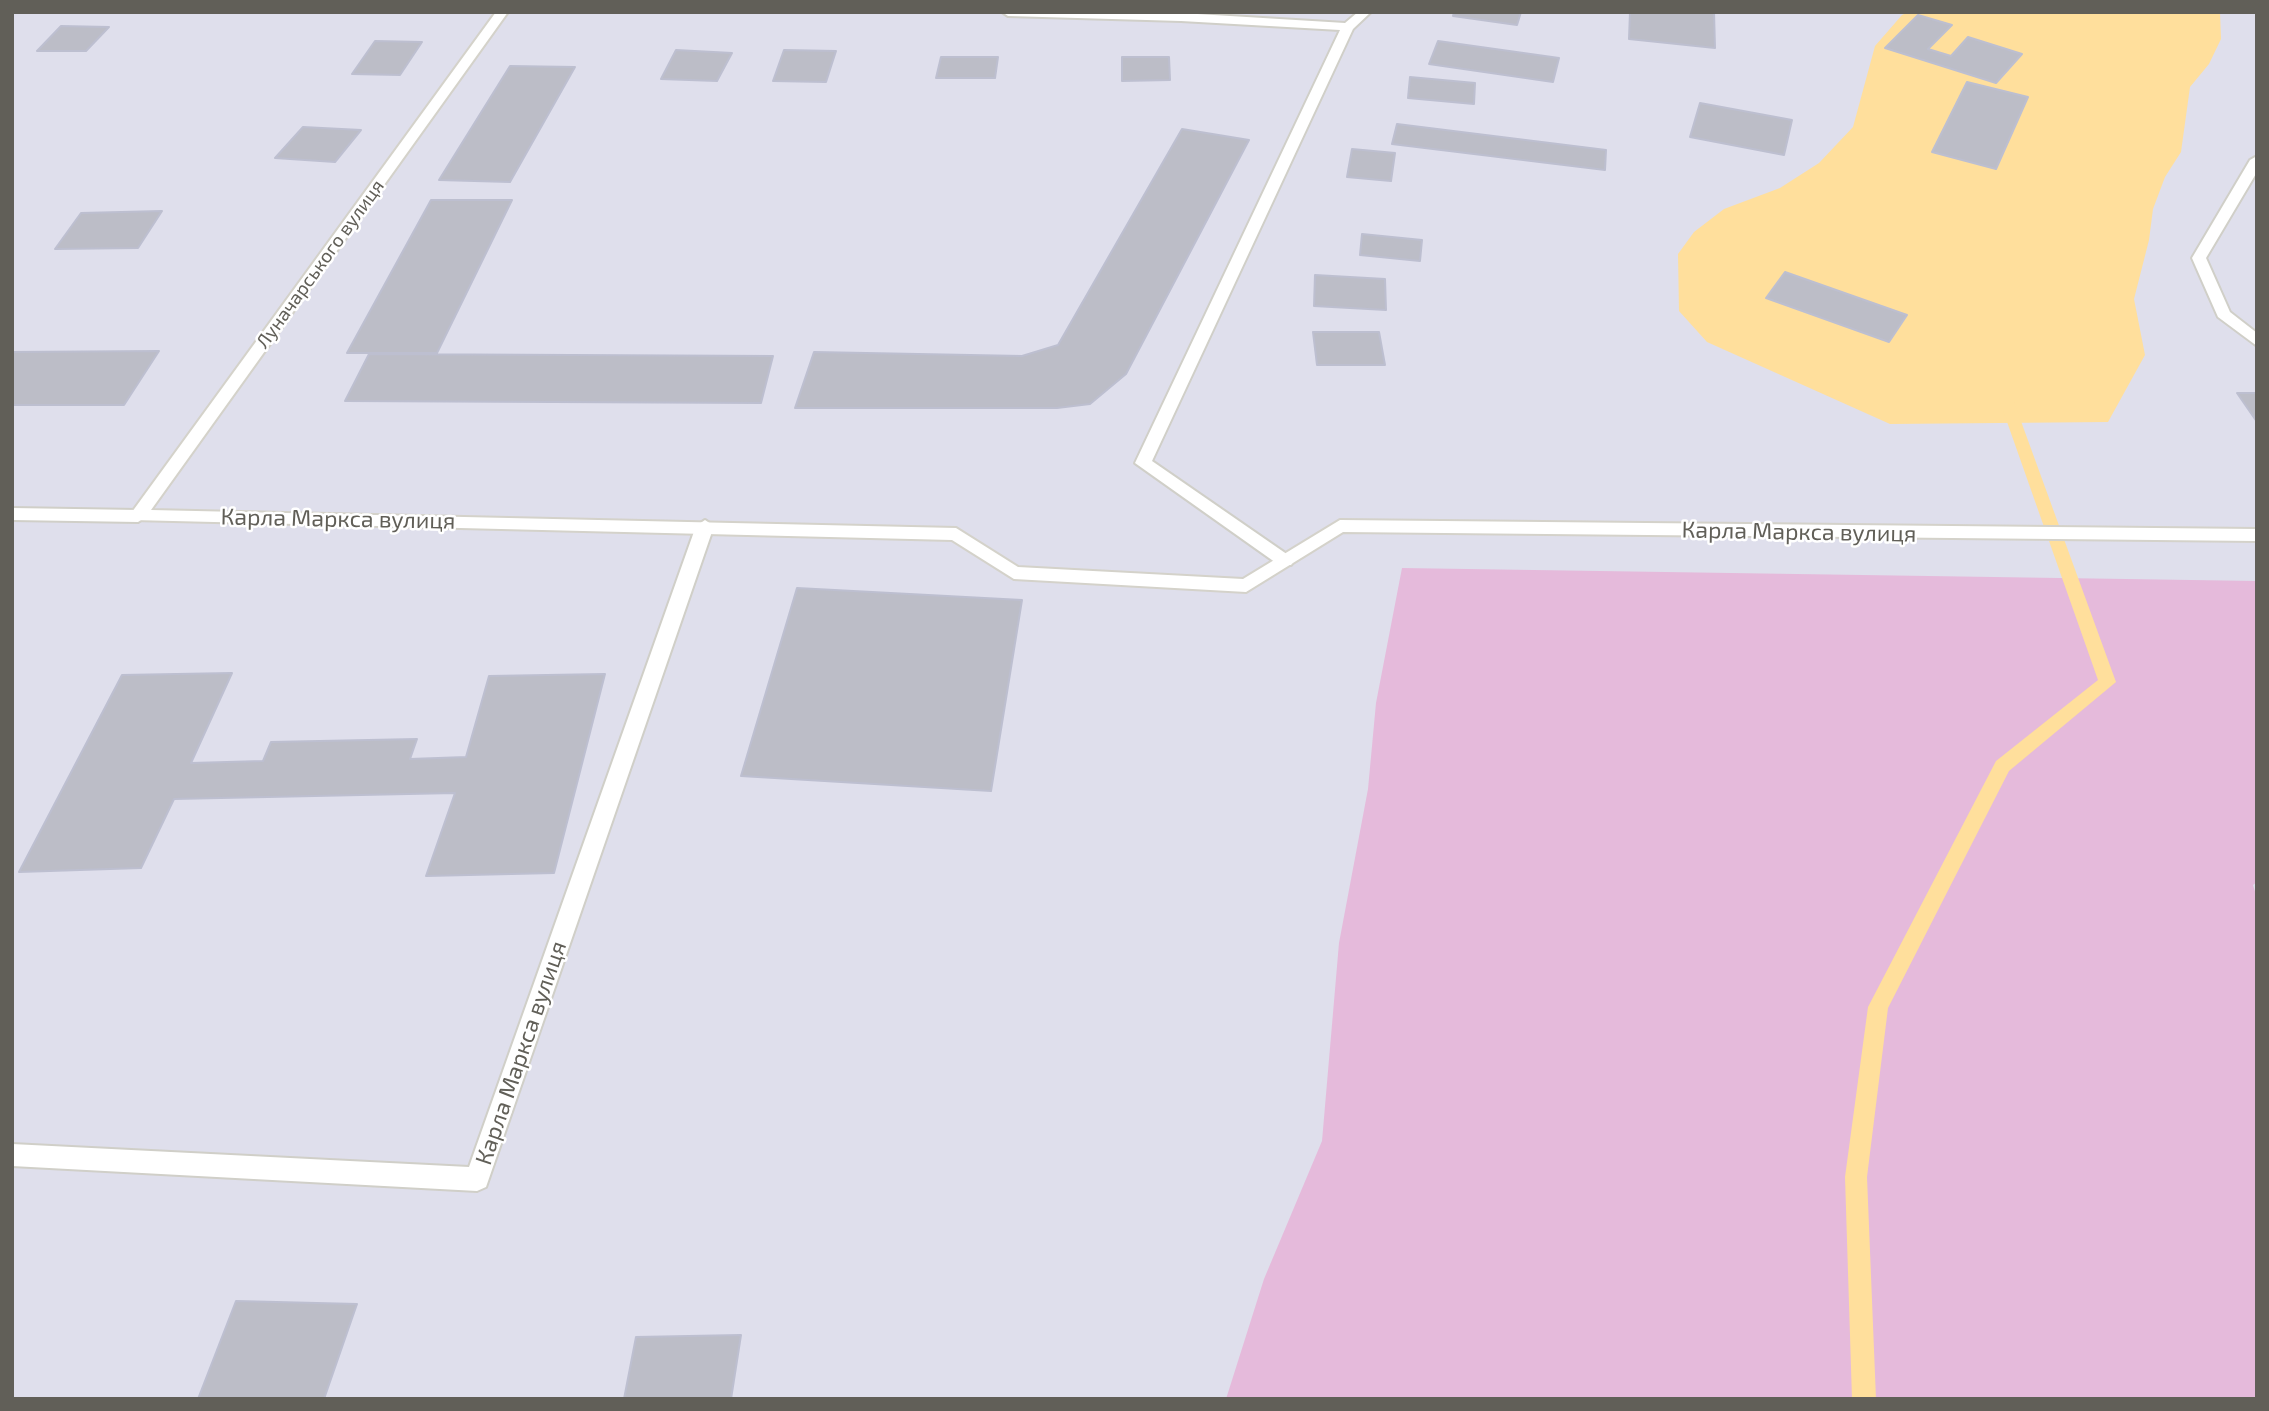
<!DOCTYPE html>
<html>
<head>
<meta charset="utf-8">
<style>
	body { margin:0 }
	#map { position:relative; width:2269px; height:1411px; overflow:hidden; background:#dfdfec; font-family:"Exo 2",sans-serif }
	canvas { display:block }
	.frame { position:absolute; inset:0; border:14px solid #615f58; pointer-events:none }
</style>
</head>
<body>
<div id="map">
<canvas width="2269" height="1411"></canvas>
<div class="frame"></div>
</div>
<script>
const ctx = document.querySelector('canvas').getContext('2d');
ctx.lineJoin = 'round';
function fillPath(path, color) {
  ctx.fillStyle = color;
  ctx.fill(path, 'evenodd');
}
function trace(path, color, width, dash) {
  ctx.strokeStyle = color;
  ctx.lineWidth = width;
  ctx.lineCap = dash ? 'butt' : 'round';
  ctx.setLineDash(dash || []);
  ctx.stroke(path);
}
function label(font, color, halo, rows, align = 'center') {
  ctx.font = font + ' "Exo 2",sans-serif';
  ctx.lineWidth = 5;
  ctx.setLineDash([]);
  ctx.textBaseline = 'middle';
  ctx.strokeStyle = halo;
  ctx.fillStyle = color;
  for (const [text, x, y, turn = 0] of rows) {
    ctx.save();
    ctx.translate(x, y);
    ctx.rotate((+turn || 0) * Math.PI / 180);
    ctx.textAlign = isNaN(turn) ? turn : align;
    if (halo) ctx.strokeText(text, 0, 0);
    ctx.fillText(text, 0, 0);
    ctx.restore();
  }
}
fillPath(new Path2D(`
	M1402 568 2257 581V882L2253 885 2257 898V1399H1226L1264 1279 1322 1141 1339 943 1368 789 1376 703Z`), '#e5badb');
fillPath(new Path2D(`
	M1908 12H2220L2221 39 2209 64 2190 87 2181 152 2165 177 2153 209 2149 240 2134 299 2145 355 2108 422 1890 424 1707 342 1679 311 1678 254 1694 232 1724 209 1780 188 1819 163 1853 127 1875 46 1902 15Z`), '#ffdf9c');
fillPath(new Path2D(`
	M2007 397 2014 402 2116 682 2009 771 1888 1008 1867 1177 1876 1399H1852L1845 1177 1868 1007 1996 761 2098 680 2000 402Z`), '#ffdf9c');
const building = new Path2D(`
	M1454 12H1521L1517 25 1453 16Z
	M1630 12H1714L1715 48 1629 39Z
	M1918 15 1952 25 1928 49 1951 56 1968 37 2022 54 1996 83 1885 48Z
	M61 26 109 27 86 51H37Z
	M375 41 422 42 400 75 352 74Z
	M1438 41 1559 58 1553 82 1429 64Z
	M676 50 732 53 717 81 661 79Z
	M784 50 836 51 826 82 773 81Z
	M941 57H998L995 78H936Z
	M1122 57H1169L1170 80 1122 81Z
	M510 66 575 67 510 182 439 180Z
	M1410 77 1475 83 1474 104 1408 98Z
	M1967 82 2028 97 1996 169 1932 152Z
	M1700 103 1792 120 1784 155 1690 137Z
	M1397 124 1606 150 1605 170 1392 144Z
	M303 127 361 130 335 162 275 158Z
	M1182 129 1249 140 1126 374 1090 404 1057 408H795L814 352 1022 356 1058 345Z
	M1352 149 1395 153 1391 181 1347 177Z
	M431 200H512L437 353H347Z
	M162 211 138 248 55 249 81 213Z
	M1362 234 1422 240 1420 261 1360 255Z
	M1785 272 1907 315 1889 342 1766 298Z
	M1315 275 1385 279 1386 310 1314 306Z
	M1313 332H1379L1385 365H1317Z
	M159 351 124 405H12V352Z
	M369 354 773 356 761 403 345 401Z
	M2237 393H2257V422Z
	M797 588 1022 600 991 791 741 776Z
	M232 673 191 763 263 761 271 742 417 739 410 759 466 757 489 676 605 674 554 873 426 876 455 793 174 799 141 868 19 872 122 675Z
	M236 1301 357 1304 324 1399H198Z
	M741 1335 731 1399H624L636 1337Z`);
fillPath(building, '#bcbdc7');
trace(building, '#bdbfd0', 2);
const minor = new Path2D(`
	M1002 12 1181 13 1345 23 1358 12H1371L1353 29 1152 461 1291 557 1294 561 1291 565H1279L1135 463 1340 30 1181 21 1008 16Z
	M2257 156V172L2206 258 2230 312 2257 333V346L2218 317 2192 258 2250 160Z
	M705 520 714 526 486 1187 477 1191 12 1166V1144L469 1167 696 526Z`);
const tertiary = new Path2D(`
	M12 508 138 510 147 516 138 522 12 520Z`);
const secondary = new Path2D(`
	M496 12H508L151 510 956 528 1018 567 1243 579 1340 520 2257 529V541L1343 532 1246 592 1014 579 952 540 132 520 129 516 132 512Z`);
trace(minor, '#d0cfc8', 4);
trace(tertiary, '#d0cfc8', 4);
trace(secondary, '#d4d2ca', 4);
fillPath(minor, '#fff');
fillPath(tertiary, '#fff');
fillPath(secondary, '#fff');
label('19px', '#615f58', '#fff', [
	["Луначарського вулиця",320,264,-54]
]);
label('23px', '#615f58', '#fff', [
	["Карла Маркса вулиця",338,519,1],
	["Карла Маркса вулиця",1799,532,1],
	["Карла Маркса вулиця",521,1053,-71]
]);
</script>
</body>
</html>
